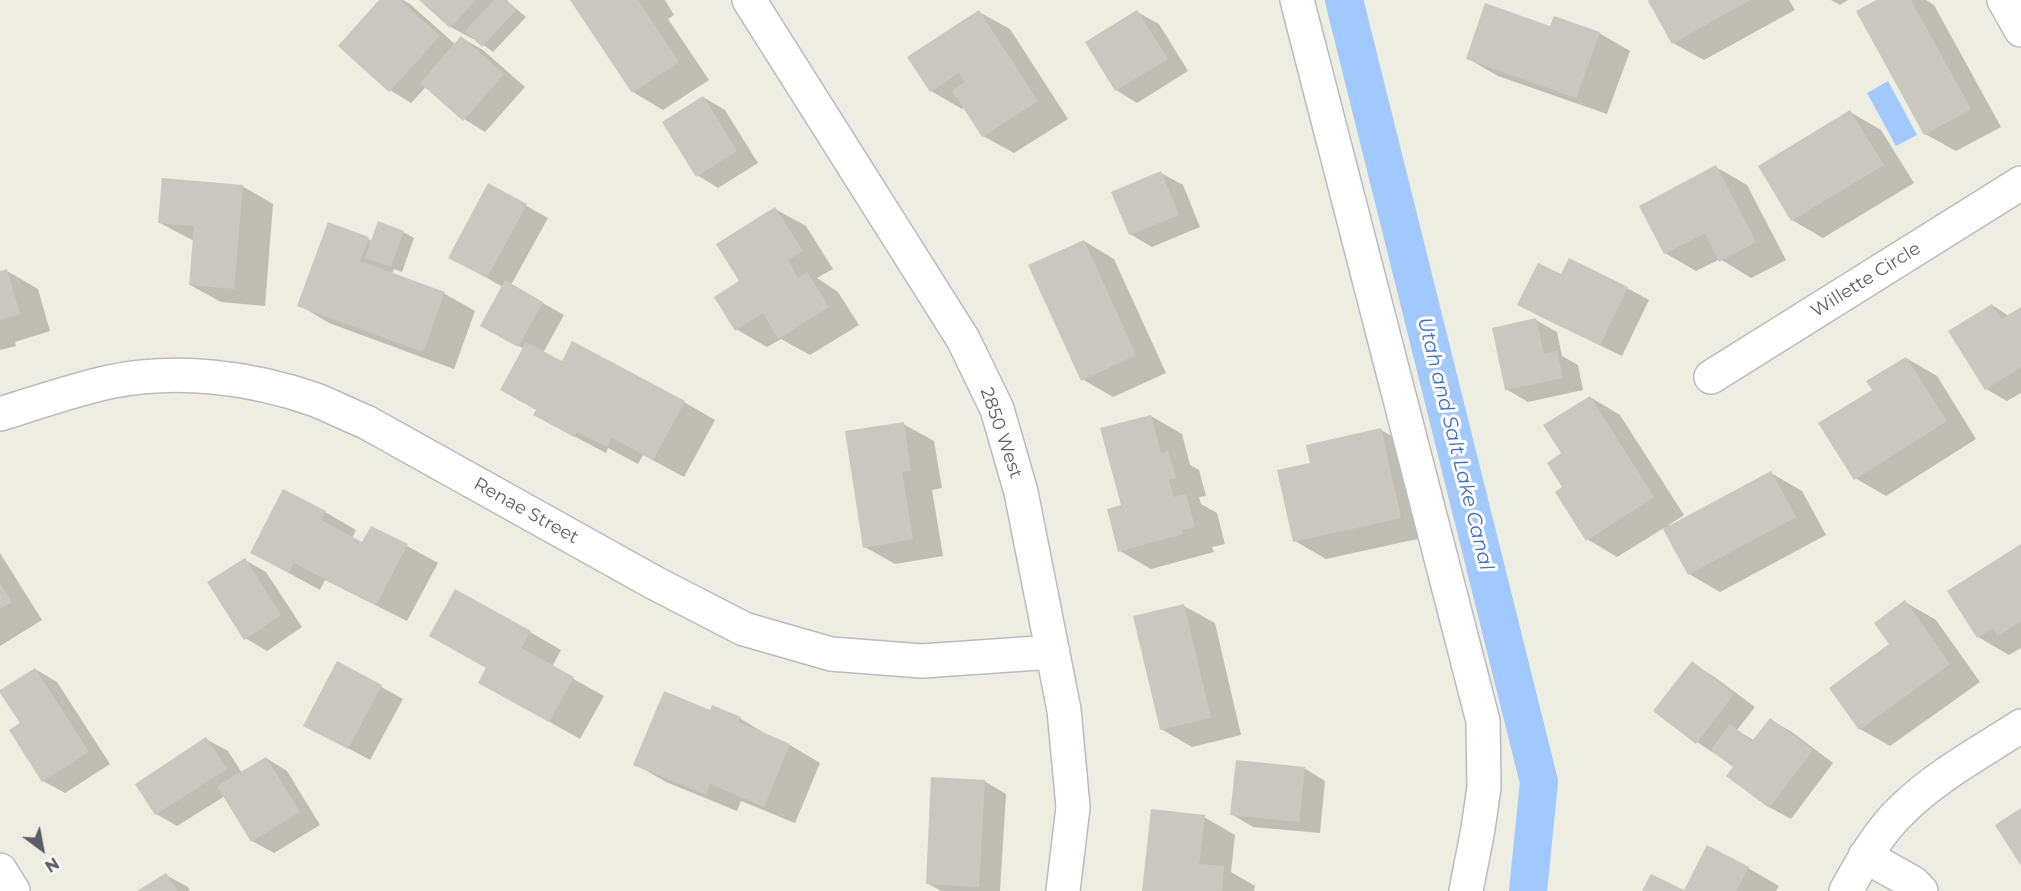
<!DOCTYPE html>
<html>
<head>
<meta charset="utf-8">
<style>
	body { margin:0 }
	#map { position:relative; width:2021px; height:891px; overflow:hidden; background:#eeede2; font-family:Montserrat,sans-serif }
	canvas { display:block }
	.north { position:absolute; left:12px; top:819px; width:60px; height:60px; -webkit-text-stroke:4px #fff; paint-order:stroke; rotate:148deg; font-size:16px; font-weight:700; line-height:24px; text-align:center; color:#5a5d63 }
	.north::after { content:''; display:block; margin:auto; width:21px; height:27px; background:#5a5d63; clip-path:polygon(50% 0,100% 100%,50% 72%,0 100%) }
</style>
</head>
<body>
<div id="map">
<canvas width="2021" height="891"></canvas>
<div class="north">N</div>
</div>
<script>
const ctx = document.querySelector('canvas').getContext('2d');
ctx.lineJoin = 'round';
function fillPath(path, color) {
  ctx.fillStyle = color;
  ctx.fill(path, 'evenodd');
}
function trace(path, color, width, dash) {
  ctx.strokeStyle = color;
  ctx.lineWidth = width;
  ctx.lineCap = dash ? 'butt' : 'round';
  ctx.setLineDash(dash || []);
  ctx.stroke(path);
}
function label(font, color, halo, rows, align = 'center') {
  ctx.font = font + ' Montserrat,sans-serif';
  ctx.lineWidth = 6;
  ctx.setLineDash([]);
  ctx.textBaseline = 'middle';
  ctx.strokeStyle = halo;
  ctx.fillStyle = color;
  for (const [text, x, y, turn = 0] of rows) {
    ctx.save();
    ctx.translate(x, y);
    ctx.rotate((+turn || 0) * Math.PI / 180);
    ctx.textAlign = isNaN(turn) ? turn : align;
    if (halo) ctx.strokeText(text, 0, 0);
    ctx.fillText(text, 0, 0);
    ctx.restore();
  }
}
fillPath(new Path2D(`
	M1888 81 1917 135 1896 146 1867 93Z`), '#a1c8ff');
fillPath(new Path2D(`
	M381 0H403L410 4 456 45 462 38 483 50 525 87 485 132 464 119 426 87 411 103 390 90Z
	M422 0H508L507 1 526 17 493 52 474 38 473 39 451 27Z
	M572 0H665L674 15 668 19 709 80 663 110 633 92Z
	M1652 0H1789L1795 10 1704 60 1673 43Z
	M1831 0H1848L1840 5Z
	M1879 0H1926L1934 5 2001 127 1956 151 1925 134Z
	M979 12 1010 29 1068 119 1014 153 983 136 965 107 962 109 931 91Z
	M1137 12 1159 24 1188 71 1137 103 1116 90Z
	M1551 28 1599 33 1630 51 1607 114 1498 76 1467 58Z
	M703 97 725 110 758 163 718 188 697 175Z
	M1850 112 1881 130 1914 183 1823 238 1792 220 1760 167Z
	M1716 167 1747 185 1786 260 1751 278 1720 259 1696 271 1665 253Z
	M1161 173 1183 185 1200 227 1152 247 1130 234Z
	M489 185 548 218 511 285 564 315 543 353 562 363 684 402 715 420 684 477 643 455 638 464 608 448 606 453 566 432 538 410 524 349 482 325 503 287 471 269Z
	M242 186 273 204 265 306 221 302 190 285 194 241 160 223Z
	M775 209 806 226 833 269 817 278 838 292 859 325 810 355 781 339 767 347 736 329 741 281Z
	M329 224 373 241 403 232 414 238 402 272 394 269 392 274 445 294 475 311 454 369 329 323 299 305Z
	M1084 241 1114 259 1166 373 1113 397 1082 379Z
	M7 271 38 289 50 331 15 342 16 346 0 350V273Z
	M1562 276 1627 288 1649 300 1622 356 1541 317 1519 305Z
	M1992 305 2009 316 2021 308V393L2007 401 1986 389Z
	M1536 320 1557 332 1562 356 1578 365 1583 390 1528 402 1506 389Z
	M1906 358 1937 376 1976 439 1886 496 1855 478 1874 390Z
	M1590 397 1620 415 1684 515 1669 525 1670 527 1771 473 1802 491 1826 535 1720 592 1689 574 1664 528 1617 557 1587 539 1565 488 1563 454Z
	M1151 416 1182 434 1190 465 1199 470 1206 496 1199 497 1201 504 1217 513 1225 544 1212 547 1214 552 1151 569 1120 551Z
	M903 424 934 441 942 488 932 490 943 556 895 564 865 547Z
	M1381 430 1412 448 1431 536 1326 559 1295 541 1312 464Z
	M325 512 356 530 352 538 363 544 407 546 438 563 407 621 325 580 320 590 252 553Z
	M2021 546V648L2009 655 1978 637Z
	M0 553 42 620 0 646Z
	M245 560 266 572 302 627 267 651 245 638Z
	M1905 602 1936 620 1980 682 1890 746 1860 729Z
	M1184 606 1215 623 1241 735 1192 747 1161 729Z
	M530 632 561 650 552 667 604 696 580 739 511 700 488 668Z
	M338 663 403 699 370 760 324 735Z
	M1692 663 1713 676 1755 707 1737 730 1755 741 1771 720 1792 732 1833 763 1791 819 1769 807 1735 767 1697 742Z
	M35 669 57 682 110 764 65 793 43 781 22 724Z
	M713 707 741 719 771 737 790 745 820 763 795 823 741 801 737 811 666 782 635 764 711 712Z
	M206 739 228 751 242 773 266 758 287 771 320 825 274 853 252 841 225 796 177 826 156 814Z
	M1304 768 1325 781 1320 833 1253 827 1231 814Z
	M984 781 1006 794 1000 891H941L927 883Z
	M1204 817 1235 835 1231 872 1255 886 1254 891H1144Z
	M1748 868 1779 886 1776 891H1685Z
	M166 875 188 887 190 891H140Z`), '#0003');
trace(new Path2D(`
	M1344 0 1539 782 1528 891`), '#a1c8ff', 38);
fillPath(new Path2D(`
	M379 0H400L440 36 389 92 338 46Z
	M419 0H476L450 28Z
	M494 0H505L516 10 482 47 465 31Z
	M570 0H638L679 62 632 93Z
	M1649 0H1750L1672 44 1648 1Z
	M1876 0H1911L1971 109 1924 135 1856 11Z
	M1485 3 1550 26 1554 16 1600 32 1576 98 1466 59Z
	M979 10 1038 101 982 137 952 90 965 82 959 73 930 92 907 57Z
	M1137 10 1168 59 1115 91 1085 42Z
	M461 36 504 74 463 121 420 83Z
	M703 96 737 151 696 177 662 122Z
	M1850 110 1884 165 1791 221 1758 166Z
	M1716 165 1756 242 1719 262 1705 233 1664 254 1639 206Z
	M1161 171 1179 215 1129 235 1111 192Z
	M162 178 243 185 234 289 189 285 194 226 158 223Z
	M488 183 527 204 487 278 448 258Z
	M775 207 803 251 788 260 798 278 807 272 829 307 778 339 763 313 735 331 714 297 739 281 716 244Z
	M378 221 404 231 391 267 365 258Z
	M328 222 369 237 360 261 445 292 423 352 297 306Z
	M1084 240 1136 355 1081 381 1028 265Z
	M1569 258 1628 287 1600 345 1517 305 1538 263 1561 274Z
	M7 269 20 314 0 320V271Z
	M505 280 543 302 518 347 480 326Z
	M1992 304 2001 319 2021 307V367L1985 390 1948 331Z
	M1536 318 1544 354 1557 351 1563 378 1505 390 1492 328Z
	M572 341 685 401 653 460 612 438 607 447 577 432 574 437 533 415 536 410 500 390 526 342 562 361Z
	M1906 357 1947 421 1854 480 1818 423 1872 390 1866 381Z
	M1590 396 1654 497 1586 541 1555 492 1562 487 1547 463 1561 453 1543 425Z
	M1151 415 1161 453 1168 451 1176 478 1169 480 1174 497 1186 494 1195 527 1182 530 1183 534 1118 552 1107 509 1121 505 1100 428Z
	M904 422 911 471 902 472 913 539 863 548 845 431Z
	M1381 428 1401 518 1293 542 1277 470 1310 463 1306 445Z
	M1771 471 1796 517 1688 575 1663 529Z
	M283 489 326 511 321 520 362 542 371 526 408 544 376 605 294 563 289 573 250 553Z
	M2021 544V621L1998 636 1993 628 1977 638 1947 591Z
	M245 558 281 615 244 640 207 582Z
	M0 583 12 602 0 609Z
	M455 589 531 631 521 648 574 677 549 722 478 683 486 668 429 636Z
	M1905 600 1950 664 1859 730 1829 688 1889 644 1874 623Z
	M1184 604 1211 718 1160 730 1133 616Z
	M337 661 382 685 348 749 303 726Z
	M1692 661 1734 694 1696 744 1653 711Z
	M35 668 89 752 42 782 9 730 20 723 0 693V690Z
	M664 691 710 710 712 705 741 717 739 722 790 744 764 807 710 784 706 795 633 765Z
	M1770 718 1813 750 1769 808 1726 776 1733 767 1711 750 1730 724 1752 741Z
	M206 737 227 769 155 815 135 784Z
	M266 757 300 812 251 842 217 786Z
	M1236 760 1305 767 1299 822 1230 815Z
	M931 777 985 780 979 887 926 884Z
	M2021 808V866L1995 825Z
	M1151 809 1205 815 1199 864 1224 866 1222 891H1142Z
	M1707 845 1749 867 1736 891H1642L1651 874 1684 890Z
	M166 873 178 891H137Z`), '#c9c7bf');
const minor = new Path2D(`
	M749 0 963 339 997 409 1021 492 1064 710 1073 807 1063 891
	M1297 0 1483 721 1484 787 1478 829 1466 891
	M2004 0 2021 30
	M1711 377 2021 183
	M0 414C36 403 73 390 109 382 177 368 251 377 316 400 333 407 349 415 366 422L653 582 744 629 831 654 922 661 1053 652
	M1865 856 1913 883 1921 891
	M0 870 13 891
	M1846 891C1862 862 1879 831 1904 808 1938 775 1981 752 2021 726`);
trace(minor, '#babbc1', 36);
trace(minor, '#fff', 33);
label('18px', '#5a5d63', '#fff', [
	["Willette Circle",1866,280,-32],
	["2850 West",1001,433,71],
	["Renae Street",526,511,29]
]);
label('italic 20px', '#3e6ec7', '#fff', [
	["Utah and Salt Lake Canal",1455,444,76]
]);
</script>
</body>
</html>
